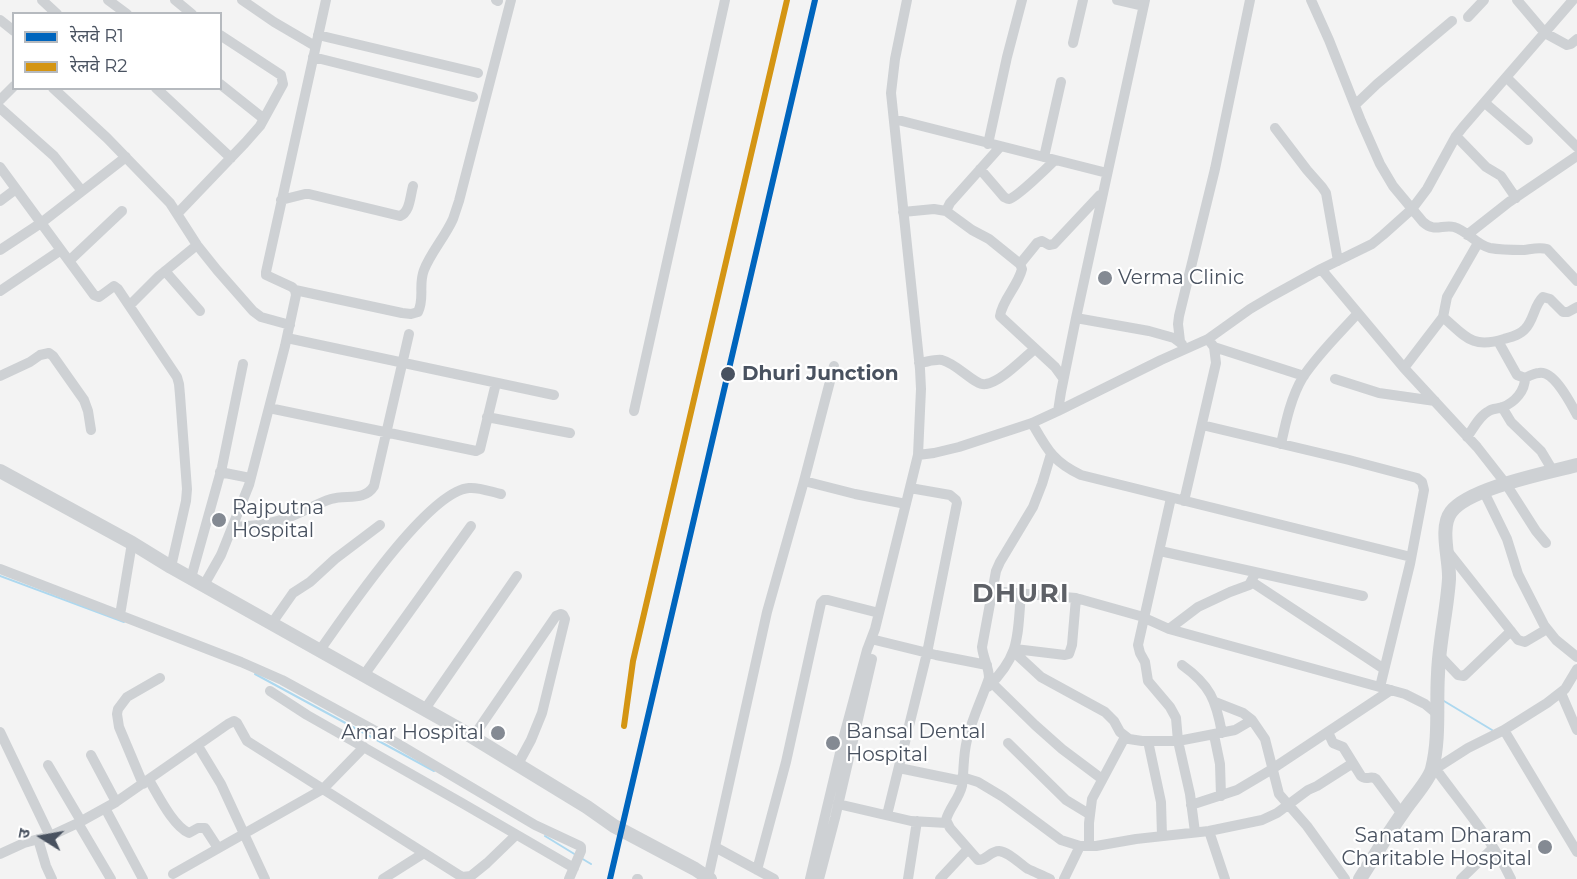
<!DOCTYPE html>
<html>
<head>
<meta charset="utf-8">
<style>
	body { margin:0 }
	#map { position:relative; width:1577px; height:879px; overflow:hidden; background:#f3f3f3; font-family:Montserrat,"Noto Sans Devanagari",sans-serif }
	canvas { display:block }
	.legend { position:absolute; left:12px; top:12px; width:210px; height:78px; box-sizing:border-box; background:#fff; border:2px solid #b6babf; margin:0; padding:8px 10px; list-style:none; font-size:18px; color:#495260 }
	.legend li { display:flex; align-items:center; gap:12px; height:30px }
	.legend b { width:30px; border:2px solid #b6babf }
	.north { position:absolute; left:12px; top:807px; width:60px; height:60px; -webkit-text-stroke:4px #fff; paint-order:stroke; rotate:281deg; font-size:16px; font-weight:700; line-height:24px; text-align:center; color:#495260 }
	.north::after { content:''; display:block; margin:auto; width:21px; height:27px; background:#495260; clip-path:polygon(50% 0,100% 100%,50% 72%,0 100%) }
</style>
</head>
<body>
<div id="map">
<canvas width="1577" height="879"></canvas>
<ul class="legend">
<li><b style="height:8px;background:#0065bd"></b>रेलवे R1</li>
<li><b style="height:8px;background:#d49513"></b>रेलवे R2</li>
</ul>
<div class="north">उ</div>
</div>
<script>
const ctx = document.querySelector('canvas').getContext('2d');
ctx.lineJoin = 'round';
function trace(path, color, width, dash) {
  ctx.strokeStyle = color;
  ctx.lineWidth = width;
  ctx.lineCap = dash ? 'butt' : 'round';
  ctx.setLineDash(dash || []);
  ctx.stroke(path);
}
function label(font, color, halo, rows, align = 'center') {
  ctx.font = font + ' Montserrat,sans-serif';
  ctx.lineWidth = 4.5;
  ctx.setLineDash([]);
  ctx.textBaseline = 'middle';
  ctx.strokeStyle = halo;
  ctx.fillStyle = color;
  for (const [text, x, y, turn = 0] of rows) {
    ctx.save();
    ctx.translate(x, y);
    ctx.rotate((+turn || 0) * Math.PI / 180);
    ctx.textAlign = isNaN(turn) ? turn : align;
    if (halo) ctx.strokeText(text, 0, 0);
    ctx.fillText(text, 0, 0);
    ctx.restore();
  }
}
trace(new Path2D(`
	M0 576 124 622
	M255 674 434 771
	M1444 701 1492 730
	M545 836 576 855
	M581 858 591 864`), '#add8ef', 2);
trace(new Path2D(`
	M42 0 57 14
	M108 0 127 14
	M175 0 192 14
	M242 0 274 22 315 46
	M496 0 498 1
	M1117 0 1143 6
	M1311 0 1329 40 1361 121 1380 164 1393 186 1423 222C1435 233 1442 224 1454 227 1468 231 1476 245 1490 248 1501 250 1513 250 1524 250 1532 249 1539 247 1547 249L1577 281
	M1517 0 1545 33 1567 45 1571 44 1577 39
	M1468 17 1484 0
	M0 20 14 31
	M318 35 478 73
	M1073 43 1083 0
	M313 57 473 97
	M1507 78 1577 147
	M220 84 264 119
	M53 88 107 138 170 203 197 245 217 270 253 311 261 317 290 325
	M156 88 231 158
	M0 100 14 86
	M1485 103 1528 140
	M1355 105 1377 84 1452 21
	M0 108 54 156 82 191
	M894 119 1107 173
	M1275 128 1307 170 1322 187 1326 193 1338 261
	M1456 136 1486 167 1501 176 1516 198
	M988 144 1007 57 1022 0
	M1044 157 1061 82
	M0 167 94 295 99 297 114 286 118 289 177 377 179 384 180 395 187 489 186 501 171 567
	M980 169 1004 197C1006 198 1007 199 1009 199 1016 198 1048 167 1055 160
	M281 200 305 194H309L400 216C410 212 410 197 413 186
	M0 201 16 189
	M946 211 950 203 1000 147
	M903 212 934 209 946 211 972 230 989 239 1020 264 1022 269C1018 286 1002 300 1000 316L1055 367 1063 378
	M177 214 245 143 260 126 283 84 281 75 220 35
	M1467 235 1509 202 1577 156
	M0 250 41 223 126 157
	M69 261 122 211
	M1020 264 1037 243 1042 241 1049 245 1054 244 1100 195
	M1321 269 1404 368 1477 447 1506 484 1536 531 1546 543
	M165 271 200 311
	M295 290 402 313 411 314 418 312C425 298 418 285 424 270 431 252 445 237 453 219 455 213 457 207 459 201L511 0
	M0 291 61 250
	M130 305 159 276 197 245
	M1443 317C1466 337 1472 349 1504 339 1511 337 1520 335 1525 329 1534 320 1534 305 1543 297L1550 299 1563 312H1568L1577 307
	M1076 318 1149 331 1174 338 1182 344
	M287 338 554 395
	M1180 341 1178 324 1179 316 1215 169 1250 0
	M1498 341 1517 375 1525 378C1529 376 1534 373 1539 373 1554 370 1571 404 1577 415
	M1214 347 1304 376
	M919 363C927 362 935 359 942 360 958 364 976 387 986 384 1002 381 1022 359 1035 349
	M1404 368 1443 317 1447 297 1478 243
	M0 376 30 362 40 355 49 353 53 356 84 400 88 411 91 430
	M1335 379 1379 393 1435 401
	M1502 407 1511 422 1541 451 1553 471
	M269 408 476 451 480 449 496 383
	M634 411 725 0
	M1058 411 1061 392 1076 318 1145 0
	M487 417 570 433
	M1032 423C1047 449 1053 462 1081 475L1411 557
	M1202 425 1349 460 1417 478 1422 482 1424 490 1410 564 1380 687
	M1467 437C1473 429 1480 415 1489 411 1493 408 1498 409 1503 407 1515 402 1525 391 1525 378
	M1281 444C1286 421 1291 397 1303 377 1318 354 1340 333 1358 313
	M918 455 934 453 959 447 1032 423 1058 411 1161 360 1208 339 1250 309 1272 296 1321 269 1372 244 1383 235 1412 209 1427 189 1456 136 1463 127 1573 0
	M220 472 250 478
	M804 481 834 366
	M1484 492 1507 539 1518 574 1544 625 1556 640 1577 657
	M1171 498 1138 645 1140 653 1145 662 1148 681 1170 707 1176 718 1178 741 1190 794 1195 832
	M1184 501 1216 363 1214 347 1208 339
	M233 527C250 526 267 525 284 519 300 514 315 504 331 499 346 494 364 502 374 486L409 334
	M1446 549 1518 640 1525 642 1547 629
	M1160 551 1363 596
	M0 569 241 662 282 680 390 739 535 825 580 846 581 847V851L569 879
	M191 578 222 467 243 364
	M1252 582 1384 669
	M204 585 221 555 249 485 285 346 296 295 295 290 292 287 266 275V272L326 0
	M992 591 1076 598 1140 616 1169 629 1405 694 1425 704 1437 714
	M120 615 132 543
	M272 623 293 593 310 582 335 559 380 525
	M1169 629 1198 607 1230 592 1249 585 1254 576
	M875 640 936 655 987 665
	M1015 649 1065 655 1069 654 1072 645 1076 598
	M320 650C345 615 428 491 469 488 480 487 491 492 501 494
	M1014 652 1041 677 1105 712 1114 721 1120 732 1129 739 1142 741H1178L1235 730 1252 720
	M1439 655 1458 675 1464 676 1511 631
	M1182 665C1210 685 1216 700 1222 733
	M364 675 471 526
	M992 683 1035 725 1062 749 1102 779
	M988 687C1021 654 1017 637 1021 594
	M270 691 307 715 462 803 574 868
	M1561 693 1577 730
	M1215 702 1243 713 1252 720 1265 739 1279 794 1307 826 1345 879
	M425 709 517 576
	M1504 730 1577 852
	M0 732 50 836
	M1328 732 1333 743 1343 747 1361 776C1366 781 1371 775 1376 779L1402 814
	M1214 735 1220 764 1221 796
	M473 737 556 616 561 614 563 615 565 619 542 713 531 740 518 764
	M1148 741 1161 802 1162 836
	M1008 743 1066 800 1089 814
	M198 746 221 784 265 879
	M91 755 116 802
	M48 765 81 821
	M899 768 962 781
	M1435 768C1461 804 1492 839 1511 879
	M1432 771 1468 748 1504 730 1547 703 1565 689 1577 669
	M962 777 978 782 1003 797 1061 840 1080 846H1096L1136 839 1209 831 1262 820 1277 813 1308 790 1317 786 1353 763
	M149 780C158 795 173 826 189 833L198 828H205L218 848
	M143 784 119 727 117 714 118 709 127 697 160 678
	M838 804 911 821 947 823
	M1191 805 1237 790 1269 771 1391 690
	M105 808 143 879
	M887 815 927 653 957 503 956 500 950 495 910 488
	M78 823 111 879
	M1209 831 1225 879
	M38 839 46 866 52 879
	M1089 846V823L1092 799 1125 737
	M715 847 774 879
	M0 854 24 843 50 836 78 823 116 802 228 724 234 721 237 723 247 741 462 877 471 876 487 863 516 835
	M757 870 786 762 821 603 824 600H828L879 613
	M173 874 323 789 364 747
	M708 878 767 612 804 481 855 494 906 504
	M383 879 424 853
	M637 879H638
	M810 879 845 732 867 650 875 629 918 455 921 389 920 369 891 93 895 59 907 0
	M819 879 835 818 872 659
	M908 879 917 821
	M940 879 968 849
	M1050 879C1043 876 1035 872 1028 869 1020 864 1009 852 999 851 990 851 987 860 978 860L950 828 946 820C949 808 959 799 962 786 964 771 963 755 967 740 972 718 982 699 989 678 989 667 983 658 982 647L996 571 1000 562 1033 507 1042 484 1051 454
	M1064 879 1080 846
	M1461 879 1493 848`), '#ced1d4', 10);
trace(new Path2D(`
	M0 471 132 543 171 567 456 727 587 807 614 826 695 869 710 879
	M1360 879C1374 857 1387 835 1402 814 1409 802 1429 781 1432 769 1440 738 1436 705 1438 674 1439 642 1447 611 1449 579 1450 560 1439 528 1451 512 1469 488 1547 473 1577 465`), '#ced1d4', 14);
trace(new Path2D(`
	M610 879 815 0`), '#0065bd', 6);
trace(new Path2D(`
	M624 726 633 661 787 0`), '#d49513', 6);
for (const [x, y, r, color] of [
	[1105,278,8,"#848a93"],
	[728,374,8,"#495260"],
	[219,520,8,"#848a93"],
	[498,733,8,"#848a93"],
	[833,743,8,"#848a93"],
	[1545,847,8,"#848a93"]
]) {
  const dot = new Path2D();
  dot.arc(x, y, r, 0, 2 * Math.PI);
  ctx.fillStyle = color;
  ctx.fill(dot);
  trace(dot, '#fff', 2);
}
label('20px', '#495260', '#fff', [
	["Verma Clinic",1118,278],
	["Rajputna",232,508],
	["Hospital",232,531],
	["Bansal Dental",846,732],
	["Hospital",846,755],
	["Amar Hospital",484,733,"right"],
	["Sanatam Dharam",1532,836,"right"],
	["Charitable Hospital",1532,859,"right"]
], 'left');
label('bold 20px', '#495260', '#fff', [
	["Dhuri Junction",742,374]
], 'left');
ctx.letterSpacing = '1.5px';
label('bold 26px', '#5e6167', '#fff', [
	["DHURI",1021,594]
]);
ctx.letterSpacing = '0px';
</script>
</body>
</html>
